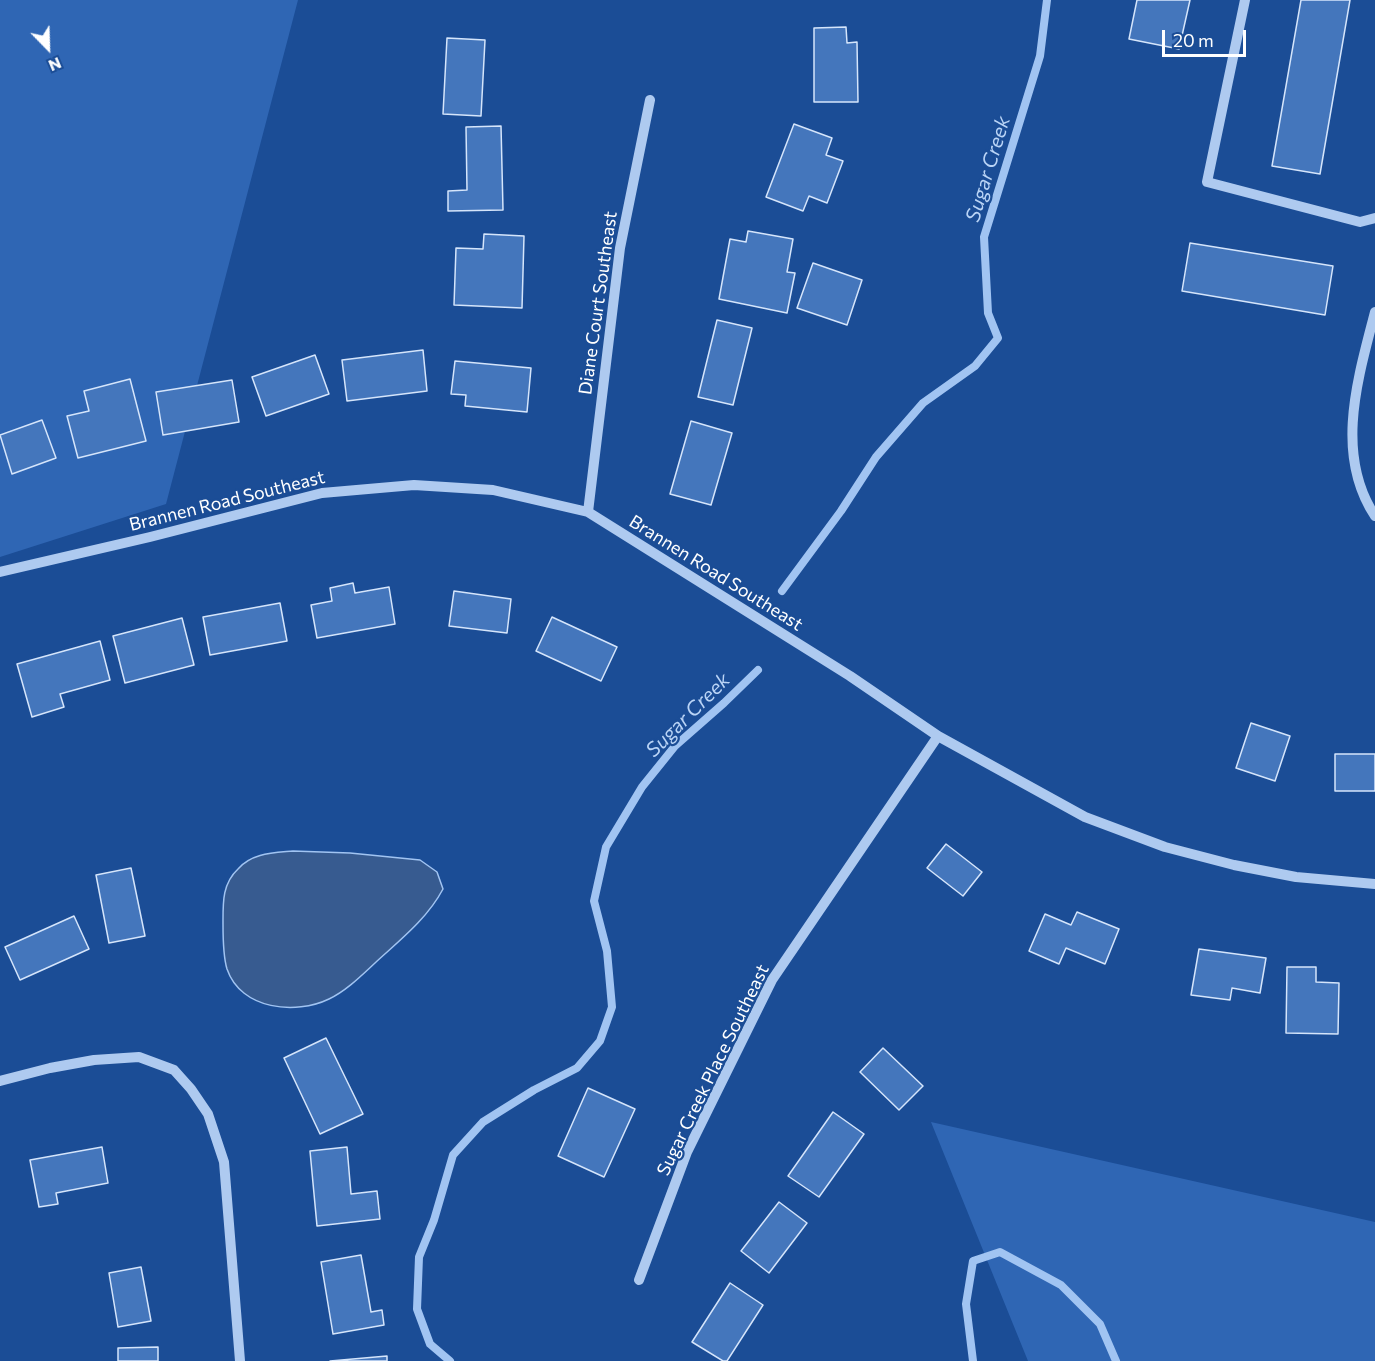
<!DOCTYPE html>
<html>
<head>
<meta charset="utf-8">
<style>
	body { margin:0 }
	#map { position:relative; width:1375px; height:1361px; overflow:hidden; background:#1b4d96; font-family:Commissioner,sans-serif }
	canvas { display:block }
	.north { position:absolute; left:18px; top:18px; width:60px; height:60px; -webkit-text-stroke:4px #1b4d96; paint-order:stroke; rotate:157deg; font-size:16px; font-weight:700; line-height:24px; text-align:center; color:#fff }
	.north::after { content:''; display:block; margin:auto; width:21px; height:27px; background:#fff; clip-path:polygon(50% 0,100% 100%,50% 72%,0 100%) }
	.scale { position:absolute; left:1162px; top:30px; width:84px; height:27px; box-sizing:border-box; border:3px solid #fff; border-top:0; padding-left:8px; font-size:18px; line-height:21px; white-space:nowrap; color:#fff; -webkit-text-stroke:4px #1b4d96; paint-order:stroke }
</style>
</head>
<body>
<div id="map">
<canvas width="1375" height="1361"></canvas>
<div class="north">N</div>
<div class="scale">20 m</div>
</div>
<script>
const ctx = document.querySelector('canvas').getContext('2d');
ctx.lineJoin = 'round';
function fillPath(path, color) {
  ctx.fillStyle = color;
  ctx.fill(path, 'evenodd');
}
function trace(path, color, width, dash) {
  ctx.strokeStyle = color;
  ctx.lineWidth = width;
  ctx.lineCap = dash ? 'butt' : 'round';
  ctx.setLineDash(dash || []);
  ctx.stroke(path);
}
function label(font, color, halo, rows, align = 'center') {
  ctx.font = font + ' Commissioner,sans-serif';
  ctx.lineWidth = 4.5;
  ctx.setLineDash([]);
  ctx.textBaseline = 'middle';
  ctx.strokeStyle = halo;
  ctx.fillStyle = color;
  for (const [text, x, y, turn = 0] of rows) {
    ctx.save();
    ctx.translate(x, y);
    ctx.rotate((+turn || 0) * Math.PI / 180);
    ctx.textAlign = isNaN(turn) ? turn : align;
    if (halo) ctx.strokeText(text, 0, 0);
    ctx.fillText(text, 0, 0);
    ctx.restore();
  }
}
fillPath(new Path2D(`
	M0 0H298L166 504 0 557Z
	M931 1122 1375 1222V1361H1028Z`), '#2f66b4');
const water = new Path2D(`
	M293 851 350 853 420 860 437 872 443 889C427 919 400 940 375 963 361 976 346 991 329 999 296 1015 241 1010 227 969 223 956 223 938 223 924 223 903 222 884 238 869 252 853 273 853 293 851Z`);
fillPath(water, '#375b90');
trace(water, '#a1c4f2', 1.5);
trace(new Path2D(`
	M782 591 841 511 876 457 923 403 975 366 998 338 988 313 984 237 1040 56 1047 0
	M450 1361 430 1344 417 1309 419 1257 434 1220 453 1155 483 1122 534 1090 577 1068 600 1041 612 1007 607 951 594 901 606 847 642 787 675 746 724 703 758 670
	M973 1361 966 1304 973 1261 1000 1252 1061 1285 1100 1324 1116 1361`), '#a1c4f2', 8);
const building = new Path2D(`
	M1137 0H1190L1179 49 1129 39Z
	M1301 0H1350L1320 174 1272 166Z
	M846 27 847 43 857 42 858 102H814V28Z
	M447 38 485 40 481 116 443 114Z
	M794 124 832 138 826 155 843 161 827 203 809 196 803 211 766 197Z
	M501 126 503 210 448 211V191L467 190 466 127Z
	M748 231 793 239 787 272 795 273 787 313 719 299 730 239 746 242Z
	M484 234 524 236 522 308 454 305 456 248 483 249Z
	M1190 243 1333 266 1325 315 1182 291Z
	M813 263 862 280 847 325 797 308Z
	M717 320 752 328 733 405 698 397Z
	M423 350 427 391 347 401 342 360Z
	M315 355 329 394 266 416 252 377Z
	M455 361 531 368 527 412 465 406 466 395 451 394Z
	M130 379 146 441 78 458 67 416 89 411 84 391Z
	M232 380 239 422 163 435 156 392Z
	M42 420 56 458 12 474 0 435Z
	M691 421 732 433 711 505 670 494Z
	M353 583 355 593 389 587 395 624 317 638 311 605 332 601 330 588Z
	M454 591 511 599 507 633 449 626Z
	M280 603 287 641 210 655 203 617Z
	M552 617 617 647 601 681 536 651Z
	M182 618 194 665 125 683 113 636Z
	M100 641 110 680 60 694 64 707 32 717 17 664Z
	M1251 723 1290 736 1275 781 1236 768Z
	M1335 754H1375V791H1335Z
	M946 844 982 872 963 896 927 868Z
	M131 868 145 936 109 943 96 875Z
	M1077 912 1119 929 1105 964 1066 948 1059 964 1029 951 1045 914 1071 925Z
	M74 916 89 949 20 980 5 947Z
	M1199 949 1266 958 1260 993 1232 988 1230 1000 1191 995Z
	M1287 967H1316V982L1339 983 1338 1034 1286 1033Z
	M326 1038 363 1114 320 1134 284 1058Z
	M883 1048 923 1086 899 1110 860 1072Z
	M588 1088 635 1109 604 1177 558 1156Z
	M833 1112 864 1134 819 1197 788 1176Z
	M102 1147 108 1183 56 1193 58 1204 39 1207 30 1160Z
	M347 1147 351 1194 377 1191 380 1219 317 1226 310 1151Z
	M779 1202 807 1223 769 1273 741 1251Z
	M361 1255 371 1312 382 1310 384 1325 333 1334 321 1262Z
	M141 1267 151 1321 118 1327 109 1273Z
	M730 1283 763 1305 727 1361H723L692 1342Z
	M158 1347V1361H118V1348Z
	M387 1356V1361H330Z`);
fillPath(building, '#4476bc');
trace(building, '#d5e5fb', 1.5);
trace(new Path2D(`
	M1245 0 1207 182 1360 222 1375 218
	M1375 312C1358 378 1334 454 1375 516
	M588 512 620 248 650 100
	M0 572 150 537 322 493 414 485 493 490 588 512 850 676 938 736 1085 817 1165 847 1234 865 1296 877 1375 884
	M0 1081 50 1068 94 1060 139 1057 174 1070 191 1089 208 1114 224 1162 240 1361
	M639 1280 687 1152 772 980 938 736`), '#aecaf0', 10);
label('18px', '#fff', '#1b4d96', [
	["Diane Court Southeast",598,303,-82],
	["Brannen Road Southeast",227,501,-14],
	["Brannen Road Southeast",716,573,32],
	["Sugar Creek Place Southeast",713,1070,-64]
]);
label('italic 20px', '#bad4f6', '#1b4d96', [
	["Sugar Creek",988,169,-73],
	["Sugar Creek",688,715,-45]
]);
</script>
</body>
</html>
